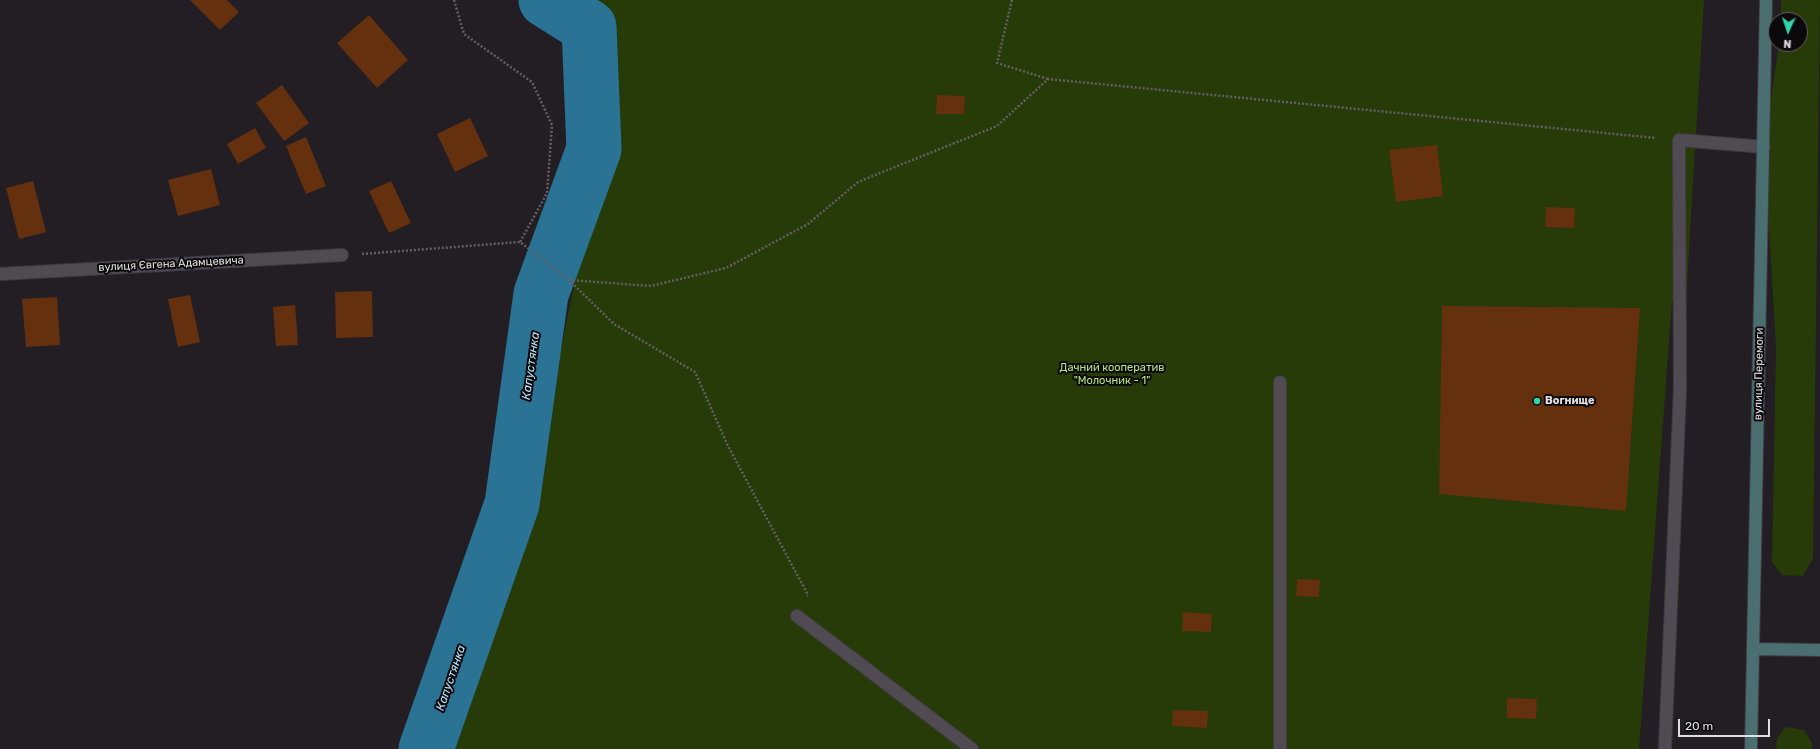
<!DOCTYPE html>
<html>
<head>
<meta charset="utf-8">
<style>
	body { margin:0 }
	#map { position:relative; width:1820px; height:749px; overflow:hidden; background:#231e24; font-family:Rubik,sans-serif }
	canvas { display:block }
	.north { position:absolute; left:1768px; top:12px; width:40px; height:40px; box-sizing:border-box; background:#0b090b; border:1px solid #615f61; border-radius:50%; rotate:183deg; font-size:11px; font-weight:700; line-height:16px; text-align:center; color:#e2dfe3 }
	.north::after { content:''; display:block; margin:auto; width:14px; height:18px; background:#32d4a9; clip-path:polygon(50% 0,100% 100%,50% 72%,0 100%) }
	.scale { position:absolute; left:1678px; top:719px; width:92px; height:18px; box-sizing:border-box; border:2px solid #e2dfe3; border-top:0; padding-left:5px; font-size:12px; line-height:14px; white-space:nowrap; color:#e2dfe3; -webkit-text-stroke:3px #0b090b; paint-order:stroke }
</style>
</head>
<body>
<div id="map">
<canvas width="1820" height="749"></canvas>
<div class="north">N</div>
<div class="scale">20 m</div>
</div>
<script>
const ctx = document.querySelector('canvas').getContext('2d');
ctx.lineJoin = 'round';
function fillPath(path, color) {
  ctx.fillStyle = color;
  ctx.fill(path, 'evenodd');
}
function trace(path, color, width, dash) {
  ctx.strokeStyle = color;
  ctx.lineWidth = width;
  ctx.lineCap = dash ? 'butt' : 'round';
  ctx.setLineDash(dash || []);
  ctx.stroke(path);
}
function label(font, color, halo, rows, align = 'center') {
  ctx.font = font + ' Rubik,sans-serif';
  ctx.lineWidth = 4;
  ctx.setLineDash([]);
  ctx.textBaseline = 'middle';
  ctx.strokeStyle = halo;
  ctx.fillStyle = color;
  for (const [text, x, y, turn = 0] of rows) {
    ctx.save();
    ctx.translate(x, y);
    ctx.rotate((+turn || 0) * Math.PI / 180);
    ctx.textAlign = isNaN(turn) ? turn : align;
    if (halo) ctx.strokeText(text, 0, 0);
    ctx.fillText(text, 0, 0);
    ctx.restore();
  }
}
fillPath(new Path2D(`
	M580 0H1704L1686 300H1672L1639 749H451L519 529 555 377 585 234 613 154 615 22Z
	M1781 0H1820L1813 558 1803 576 1782 575 1772 562 1776 346 1764 147 1779 44H1800V20H1781Z
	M1785 727 1804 730 1812 743V749H1776L1777 739Z`), '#263b07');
trace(new Path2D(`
	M426 749 512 504 541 294 594 149 589 27 546 0`), '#2a7394', 55);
fillPath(new Path2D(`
	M190 0H227L239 12 220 30Z
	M369 15 408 60 377 88 337 43Z
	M282 85 309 123 284 141 256 103Z
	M937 95 965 96 964 114H936Z
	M470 118 488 156 455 172 437 134Z
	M255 128 266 148 238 164 227 144Z
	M306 137 326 186 306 194 286 146Z
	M1437 145 1443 196 1396 202 1389 150Z
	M211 169 220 205 178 216 168 180Z
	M33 181 46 232 19 239 6 188Z
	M391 181 411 223 389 233 369 191Z
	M1546 207 1575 208 1574 228 1545 227Z
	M372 291 373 337 336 338 335 292Z
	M190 295 200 342 178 347 168 299Z
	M57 297 60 345 26 347 22 299Z
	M295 305 298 345 276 346 273 307Z
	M1442 306 1640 308 1626 511 1439 494Z
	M1297 579 1320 580 1319 597 1296 596Z
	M1183 612 1212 614 1211 632 1182 631Z
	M1507 698 1537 699 1536 719 1507 718Z
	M1173 710 1208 711 1207 728 1172 726Z`), '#64300d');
const lane = new Path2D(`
	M1280 382V749
	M797 616 972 749
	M1665 749 1680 389 1679 140 1764 147`);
const street = new Path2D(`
	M0 274 342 255`);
const secondary = new Path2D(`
	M1753 649 1820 650
	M1751 749 1766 0`);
trace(lane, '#3f3c40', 14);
trace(street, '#3f3c40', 14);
trace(secondary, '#3f3c40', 14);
trace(new Path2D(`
	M454 0 464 34 532 82 552 125 547 193 520 242
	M1012 0 997 63 1048 79
	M362 254 520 242 569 280 614 324 695 372 728 446 808 595 807 596
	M569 280 651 286 726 268 808 224 858 182 997 126 1048 79 1656 138`), '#635f64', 2.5, [2, 2]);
trace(lane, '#504b52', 12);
trace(street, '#504b52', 12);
trace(secondary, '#4b6f70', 12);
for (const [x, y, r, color] of [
	[1537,401,4,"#32d4a9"]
]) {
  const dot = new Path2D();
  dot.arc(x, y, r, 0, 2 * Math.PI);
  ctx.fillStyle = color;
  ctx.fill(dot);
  trace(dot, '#0b090b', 1.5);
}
label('11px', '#e2dfe3', '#0b090b', [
	["вулиця Євгена Адамцевича",171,264,-3],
	["вулиця Перемоги",1759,374,-89]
]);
label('11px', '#b5e580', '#0b090b', [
	["Дачний кооператив",1112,368],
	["\"Молочник - 1\"",1112,381]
]);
label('bold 11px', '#e2dfe3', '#0b090b', [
	["Вогнище",1545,401]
], 'left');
label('italic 12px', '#b9e5fd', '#0b090b', [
	["Капустянка",531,366,-82],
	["Капустянка",451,678,-71]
]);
</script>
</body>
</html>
